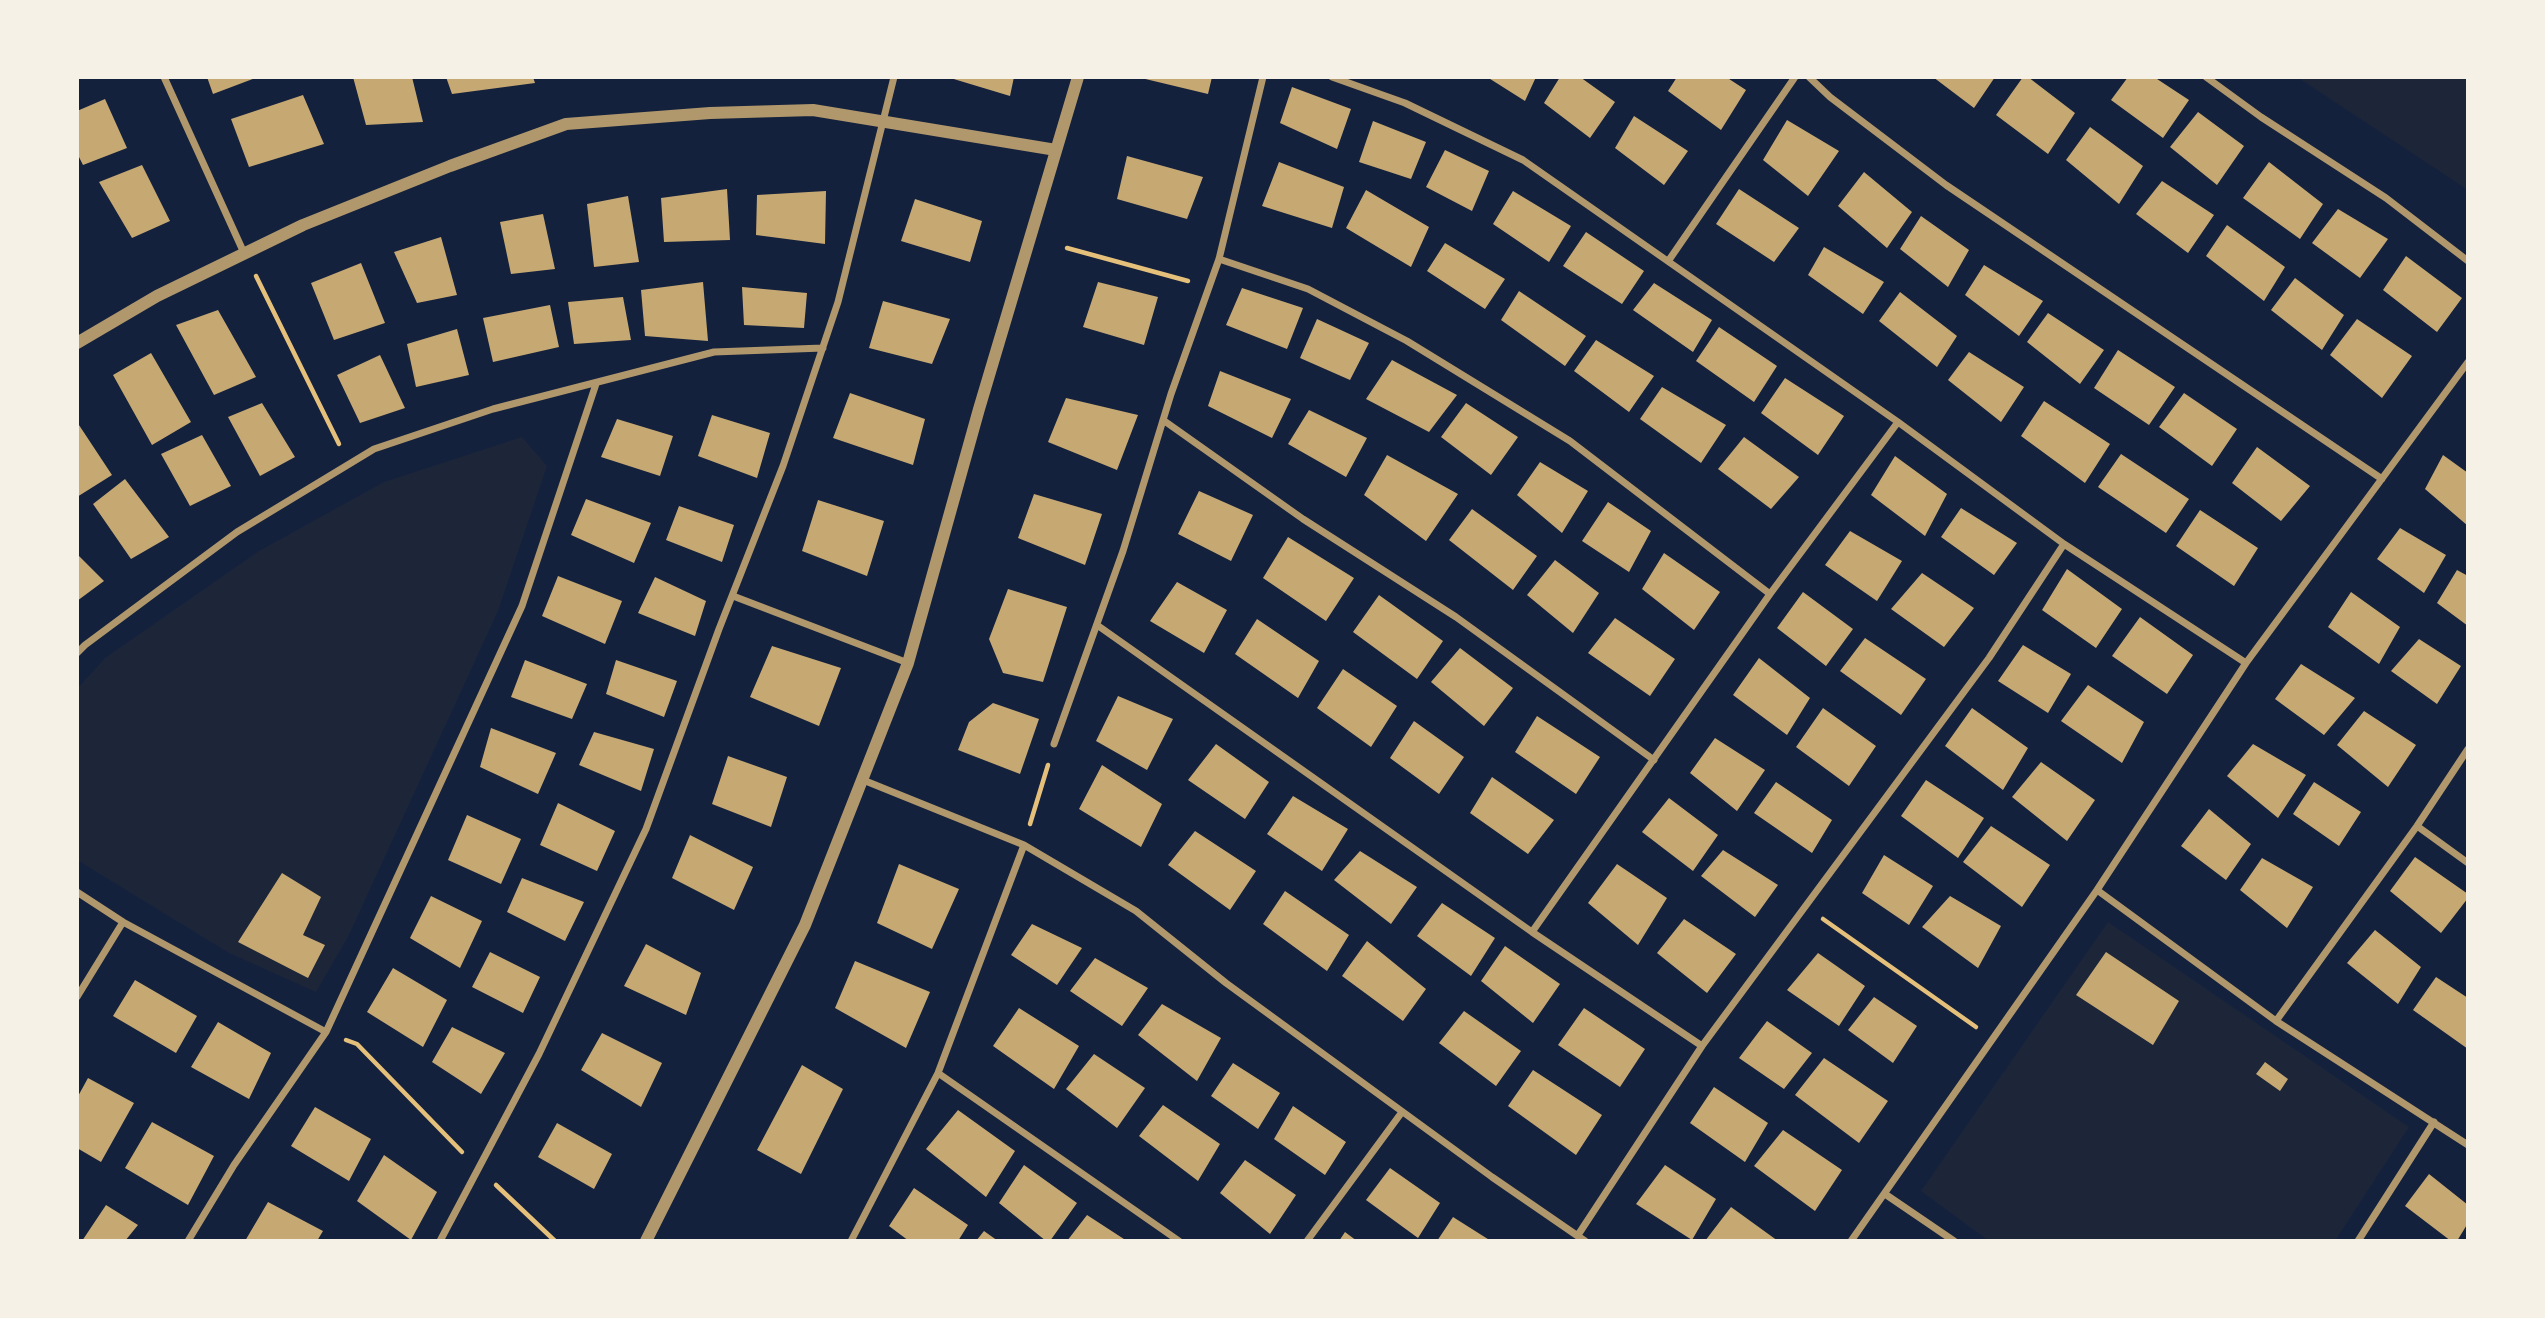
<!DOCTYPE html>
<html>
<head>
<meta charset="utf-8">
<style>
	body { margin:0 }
	#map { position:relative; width:2545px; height:1318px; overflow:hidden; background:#14213d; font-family:"Playfair Display",serif }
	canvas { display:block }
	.frame { position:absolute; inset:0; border:79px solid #f6f1e7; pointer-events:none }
</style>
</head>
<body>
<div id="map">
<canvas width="2545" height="1318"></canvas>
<div class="frame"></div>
</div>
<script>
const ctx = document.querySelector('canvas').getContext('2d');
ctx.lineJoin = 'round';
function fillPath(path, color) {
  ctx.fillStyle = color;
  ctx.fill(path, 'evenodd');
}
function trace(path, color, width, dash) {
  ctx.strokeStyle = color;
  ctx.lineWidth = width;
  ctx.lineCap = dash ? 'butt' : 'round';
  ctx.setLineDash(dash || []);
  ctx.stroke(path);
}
fillPath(new Path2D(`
	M2298 77H2468V190L2297 77Z
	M522 437 547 466 498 611 348 937 316 992 229 953 77 860V689L105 658 259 551 384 482Z
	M2108 922 2409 1127 2335 1241H1989L1921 1191Z`), '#1d2539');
fillPath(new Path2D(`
	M207 77H258L213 94Z
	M353 77H412L423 122 366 125Z
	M446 77H533L535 83 452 94Z
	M947 77H1014L1010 96Z
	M1137 77H1212L1208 94Z
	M1487 77H1536L1525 101Z
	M1560 77H1580L1615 102 1590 138 1544 103Z
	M1677 77H1726L1746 90 1721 130 1668 91Z
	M1933 77H1995L1974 108Z
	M2023 77H2028L2075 113 2048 154 1996 115Z
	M2128 77H2154L2189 100 2163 138 2111 100Z
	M1292 87 1351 109 1337 149 1280 123Z
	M303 95 324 144 249 167 231 119Z
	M105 99 127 148 83 165 77 153V111Z
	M2198 112 2244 146 2217 185 2170 147Z
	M1634 116 1688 151 1664 185 1615 148Z
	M1787 120 1839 151 1808 196 1763 160Z
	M1373 121 1426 142 1411 179 1359 162Z
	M2090 127 2143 166 2119 204 2066 160Z
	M1445 150 1489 171 1472 211 1426 187Z
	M1127 156 1203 177 1187 219 1117 199Z
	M1279 162 1344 187 1332 228 1262 206Z
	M2269 162 2323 204 2300 239 2243 198Z
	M142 165 170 221 132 238 99 182Z
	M1864 172 1912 212 1887 248 1838 206Z
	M2162 181 2214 215 2188 253 2136 214Z
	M727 189 730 240 664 242 661 198Z
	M1739 189 1799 228 1774 262 1716 224Z
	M1366 190 1429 227 1411 267 1346 228Z
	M826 191 825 244 756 235 757 195Z
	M1513 191 1571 226 1549 262 1493 224Z
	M628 196 639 262 594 267 587 204Z
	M915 199 982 221 970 262 901 241Z
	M2338 209 2388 239 2360 278 2312 243Z
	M543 214 555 269 511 274 500 222Z
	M1921 216 1969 250 1948 287 1900 249Z
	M2227 225 2285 267 2264 301 2206 256Z
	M1586 232 1644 271 1622 304 1563 266Z
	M441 237 457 295 417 303 394 252Z
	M1445 243 1505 279 1485 309 1427 271Z
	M1824 247 1884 282 1863 314 1808 275Z
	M2406 256 2462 298 2437 332 2383 290Z
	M361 263 385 323 334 340 311 283Z
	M1984 265 2043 301 2019 336 1965 295Z
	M2295 278 2344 315 2322 350 2271 310Z
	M703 282 708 341 645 336 641 290Z
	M1098 282 1158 297 1144 345 1083 327Z
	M1654 283 1712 320 1693 352 1633 310Z
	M742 287 807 293 804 328 744 325Z
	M1242 288 1303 308 1287 349 1226 325Z
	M1519 291 1586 336 1565 366 1501 320Z
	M1900 292 1957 336 1937 367 1879 321Z
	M623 297 631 340 574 344 568 302Z
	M883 301 950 319 932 364 869 348Z
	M550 305 559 347 493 362 483 318Z
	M218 310 256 377 214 395 176 325Z
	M2048 313 2104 350 2080 384 2027 342Z
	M1317 319 1369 343 1350 380 1300 358Z
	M2357 319 2412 356 2382 398 2330 355Z
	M1719 327 1777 366 1754 402 1696 361Z
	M457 329 469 375 416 387 407 344Z
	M1596 340 1654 376 1629 412 1574 371Z
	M2118 350 2175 387 2149 425 2094 388Z
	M1969 352 2024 387 2001 422 1948 380Z
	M151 353 191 422 152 445 113 375Z
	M380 355 405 408 360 423 337 375Z
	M1392 360 1457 395 1429 432 1366 399Z
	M1220 371 1291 399 1272 438 1208 406Z
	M1785 378 1844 416 1818 455 1761 413Z
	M1662 387 1726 425 1701 463 1640 419Z
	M850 393 925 419 913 465 833 438Z
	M2184 393 2237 429 2212 466 2159 427Z
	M1066 398 1138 415 1117 470 1048 442Z
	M2044 401 2110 444 2085 483 2021 436Z
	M262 403 295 457 260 476 228 417Z
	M1466 403 1518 437 1491 475 1441 437Z
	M1309 410 1367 438 1346 477 1288 444Z
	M712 415 770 433 757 478 698 456Z
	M617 419 673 436 660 476 601 457Z
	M77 422 112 475 77 497Z
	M202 435 231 486 190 506 161 454Z
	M1744 437 1799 477 1771 509 1718 469Z
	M2257 447 2310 486 2281 521 2232 483Z
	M2121 454 2189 499 2166 533 2098 487Z
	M1387 455 1458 494 1426 541 1364 495Z
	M2443 455 2468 473V526L2425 489Z
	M1895 456 1947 494 1925 536 1871 495Z
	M1540 462 1588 491 1562 533 1517 495Z
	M125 479 169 537 131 559 93 504Z
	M1199 491 1253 515 1231 561 1178 534Z
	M1034 494 1102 514 1085 565 1018 538Z
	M586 499 651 523 634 563 571 535Z
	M818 500 884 521 867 576 802 551Z
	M1608 502 1651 531 1629 572 1582 541Z
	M679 506 734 525 722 562 666 540Z
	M1961 508 2017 543 1994 575 1941 537Z
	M1472 509 1537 556 1513 590 1449 540Z
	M2200 510 2258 548 2234 586 2176 546Z
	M2400 528 2446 555 2424 593 2377 559Z
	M1850 531 1902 561 1877 601 1825 565Z
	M1288 537 1354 578 1326 621 1263 578Z
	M1664 553 1720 592 1694 630 1642 589Z
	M77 554 104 581 77 601Z
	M1555 560 1599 593 1573 633 1527 595Z
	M2067 569 2122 609 2096 648 2042 610Z
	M2457 570 2468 576V626L2437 603Z
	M1922 573 1974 608 1944 647 1891 609Z
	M558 576 622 601 605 644 542 616Z
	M655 577 706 601 695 636 638 613Z
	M1177 582 1227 610 1204 653 1150 621Z
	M1008 589 1067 607 1043 682 1003 673 989 639Z
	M1803 592 1853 629 1826 666 1777 628Z
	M2351 592 2400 627 2379 664 2328 627Z
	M1379 595 1443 641 1417 679 1353 632Z
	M2140 617 2193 655 2167 694 2112 656Z
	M1615 618 1675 659 1650 696 1588 653Z
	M1257 619 1319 661 1298 698 1235 654Z
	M1865 638 1926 679 1901 715 1840 671Z
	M2419 639 2461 666 2437 704 2391 671Z
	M2023 645 2071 674 2048 713 1998 681Z
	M772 646 841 668 819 726 750 697Z
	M1460 648 1513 688 1484 726 1431 682Z
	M1759 658 1810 698 1787 735 1733 695Z
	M525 660 587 684 572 719 511 697Z
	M616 660 677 681 664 717 606 694Z
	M2301 664 2355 698 2324 735 2275 699Z
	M1343 669 1397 706 1371 747 1317 708Z
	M2088 685 2144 722 2122 763 2061 721Z
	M1118 696 1173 719 1147 770 1096 741Z
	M993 703 1039 719 1020 774 958 750 969 722Z
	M1823 708 1876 746 1849 786 1796 747Z
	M1972 708 2028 748 2003 790 1945 746Z
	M2364 711 2416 745 2388 787 2337 745Z
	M1537 716 1600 757 1576 794 1515 752Z
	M1414 721 1464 757 1439 794 1390 758Z
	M491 728 556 753 538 794 480 767Z
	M594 732 654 749 641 791 579 765Z
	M1715 738 1765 770 1737 811 1690 773Z
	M1216 744 1269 782 1245 819 1188 780Z
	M2253 744 2306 775 2278 818 2227 776Z
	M728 756 787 777 771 827 712 804Z
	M2041 762 2095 800 2067 841 2012 797Z
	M1102 765 1162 804 1141 847 1079 809Z
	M1492 777 1554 820 1528 854 1470 813Z
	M1926 780 1984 818 1958 858 1901 816Z
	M1776 782 1832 820 1812 853 1754 813Z
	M2314 782 2361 812 2339 846 2293 814Z
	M1293 796 1348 829 1322 871 1267 834Z
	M1669 798 1718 835 1693 871 1642 832Z
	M558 803 615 831 597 871 540 845Z
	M2209 809 2251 844 2226 880 2181 846Z
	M467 815 521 839 501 884 448 860Z
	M1991 826 2050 865 2022 907 1963 862Z
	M1195 831 1256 871 1230 910 1168 865Z
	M690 835 753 867 734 910 672 878Z
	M1723 850 1778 885 1755 917 1701 876Z
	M1360 851 1417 887 1391 924 1334 880Z
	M1884 855 1933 886 1909 925 1862 893Z
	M2415 857 2468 894V898L2441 933 2390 891Z
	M2262 858 2313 887 2287 928 2240 890Z
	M899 864 959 889 932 949 877 923Z
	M1617 864 1667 898 1638 945 1588 903Z
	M282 873 321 897 303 935 325 945 308 978 238 942Z
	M522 878 584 902 565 941 507 912Z
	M1285 891 1349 935 1327 971 1263 924Z
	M431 896 482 921 460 968 410 938Z
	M1950 896 2001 926 1978 968 1922 927Z
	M1442 903 1495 938 1471 976 1417 936Z
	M1684 919 1736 954 1707 993 1657 953Z
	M1032 924 1082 948 1057 985 1011 955Z
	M2375 930 2421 967 2398 1004 2347 963Z
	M1367 941 1426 989 1403 1021 1342 976Z
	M646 944 701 973 686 1015 624 986Z
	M1505 946 1560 984 1533 1023 1481 981Z
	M490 952 540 977 523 1013 472 987Z
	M2106 952 2179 1001 2153 1045 2076 995Z
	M1818 953 1865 986 1839 1026 1787 990Z
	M1095 958 1148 988 1122 1026 1070 991Z
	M855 961 930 992 906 1048 835 1008Z
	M393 968 447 1000 423 1047 367 1012Z
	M2436 977 2468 998V1049L2413 1010Z
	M135 980 197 1016 176 1053 113 1016Z
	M1874 997 1917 1026 1893 1063 1848 1030Z
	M1162 1004 1221 1038 1197 1081 1138 1035Z
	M1019 1008 1079 1046 1054 1089 993 1046Z
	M1584 1008 1645 1049 1620 1087 1558 1045Z
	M1464 1011 1521 1051 1496 1086 1439 1043Z
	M1767 1021 1812 1053 1784 1089 1739 1058Z
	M218 1022 271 1053 249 1099 191 1067Z
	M452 1027 505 1053 481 1094 432 1062Z
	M602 1033 662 1063 641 1107 581 1070Z
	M1094 1054 1145 1088 1117 1128 1066 1089Z
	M1824 1058 1888 1101 1859 1143 1795 1095Z
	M2265 1062 2288 1079 2280 1091 2256 1074Z
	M1233 1063 1280 1093 1258 1129 1211 1096Z
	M802 1065 843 1089 801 1174 757 1150Z
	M1533 1070 1602 1115 1576 1155 1508 1106Z
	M88 1078 134 1103 101 1162 77 1148V1098Z
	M1714 1087 1768 1123 1745 1162 1690 1123Z
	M1163 1105 1220 1144 1198 1181 1139 1136Z
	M1293 1106 1346 1142 1325 1175 1274 1139Z
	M315 1107 371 1139 349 1181 291 1146Z
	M958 1110 1015 1151 986 1197 926 1149Z
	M152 1122 214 1156 188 1205 125 1168Z
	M557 1123 612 1154 594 1189 538 1157Z
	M1783 1130 1842 1170 1815 1211 1754 1166Z
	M384 1155 437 1192 411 1240 357 1201Z
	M1245 1160 1296 1195 1270 1234 1220 1193Z
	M1024 1165 1077 1203 1050 1241H1046L999 1203Z
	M1665 1165 1716 1199 1692 1240 1636 1204Z
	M1390 1168 1440 1203 1418 1238 1366 1200Z
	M2429 1174 2468 1205V1223L2457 1241H2451L2405 1206Z
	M914 1188 968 1225 958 1241H909L889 1226Z
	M268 1202 323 1231 317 1241H245Z
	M106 1205 138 1225 125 1241H82Z
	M1731 1207 1778 1241H1705Z
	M1087 1215 1127 1241H1067Z
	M1453 1217 1491 1241H1437Z
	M984 1231 998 1241H976Z
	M1345 1232 1357 1241H1339Z`), '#c6a872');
trace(new Path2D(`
	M1067 248 1188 281
	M256 276 339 444
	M1030 824 1048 765
	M1823 919 1976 1027
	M346 1040 357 1044 462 1152
	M496 1185 555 1241`), '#e5c07b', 4.5);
trace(new Path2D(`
	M164 77 244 253
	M1332 77 1405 103 1523 160 1898 422 2064 544 2246 663
	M1809 77 1830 97 1946 185 2382 479
	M2206 77 2261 117 2386 198 2468 261
	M1219 259 1308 289 1407 341 1570 441 1770 594
	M1669 260 1795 77
	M1163 420 1303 519 1456 617 1654 760
	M733 596 908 663
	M1097 625 1532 932 1702 1046
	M77 653 85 645 237 532 374 449 493 409 714 352 823 348
	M1054 744 1123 551 1171 394 1219 259 1263 77
	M863 780 1024 845 1136 911 1226 983 1492 1177 1585 1241
	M2417 826 2468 863
	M2097 890 2276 1021 2468 1145
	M77 892 123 922
	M1532 932 1770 594 1898 422
	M77 997 123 922 326 1032
	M2276 1021 2417 826 2468 749
	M938 1073 1179 1241
	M1885 1194 1954 1241
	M1578 1235 1702 1046 1989 658 2064 544
	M188 1241 234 1165 326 1032 522 606 596 384
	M440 1241 539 1054 646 829 719 629 783 466 838 302 894 77
	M851 1241 938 1073 1024 845
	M1307 1241 1402 1112
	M1851 1241 2097 890 2246 663 2468 362
	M2358 1241 2434 1122`), '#b1986c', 7);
trace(new Path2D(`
	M77 343 157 296 303 225 450 166 566 124 710 113 813 110 1056 150
	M646 1241 805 925 908 663 979 409 1078 77`), '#b1986c', 12);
</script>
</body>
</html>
